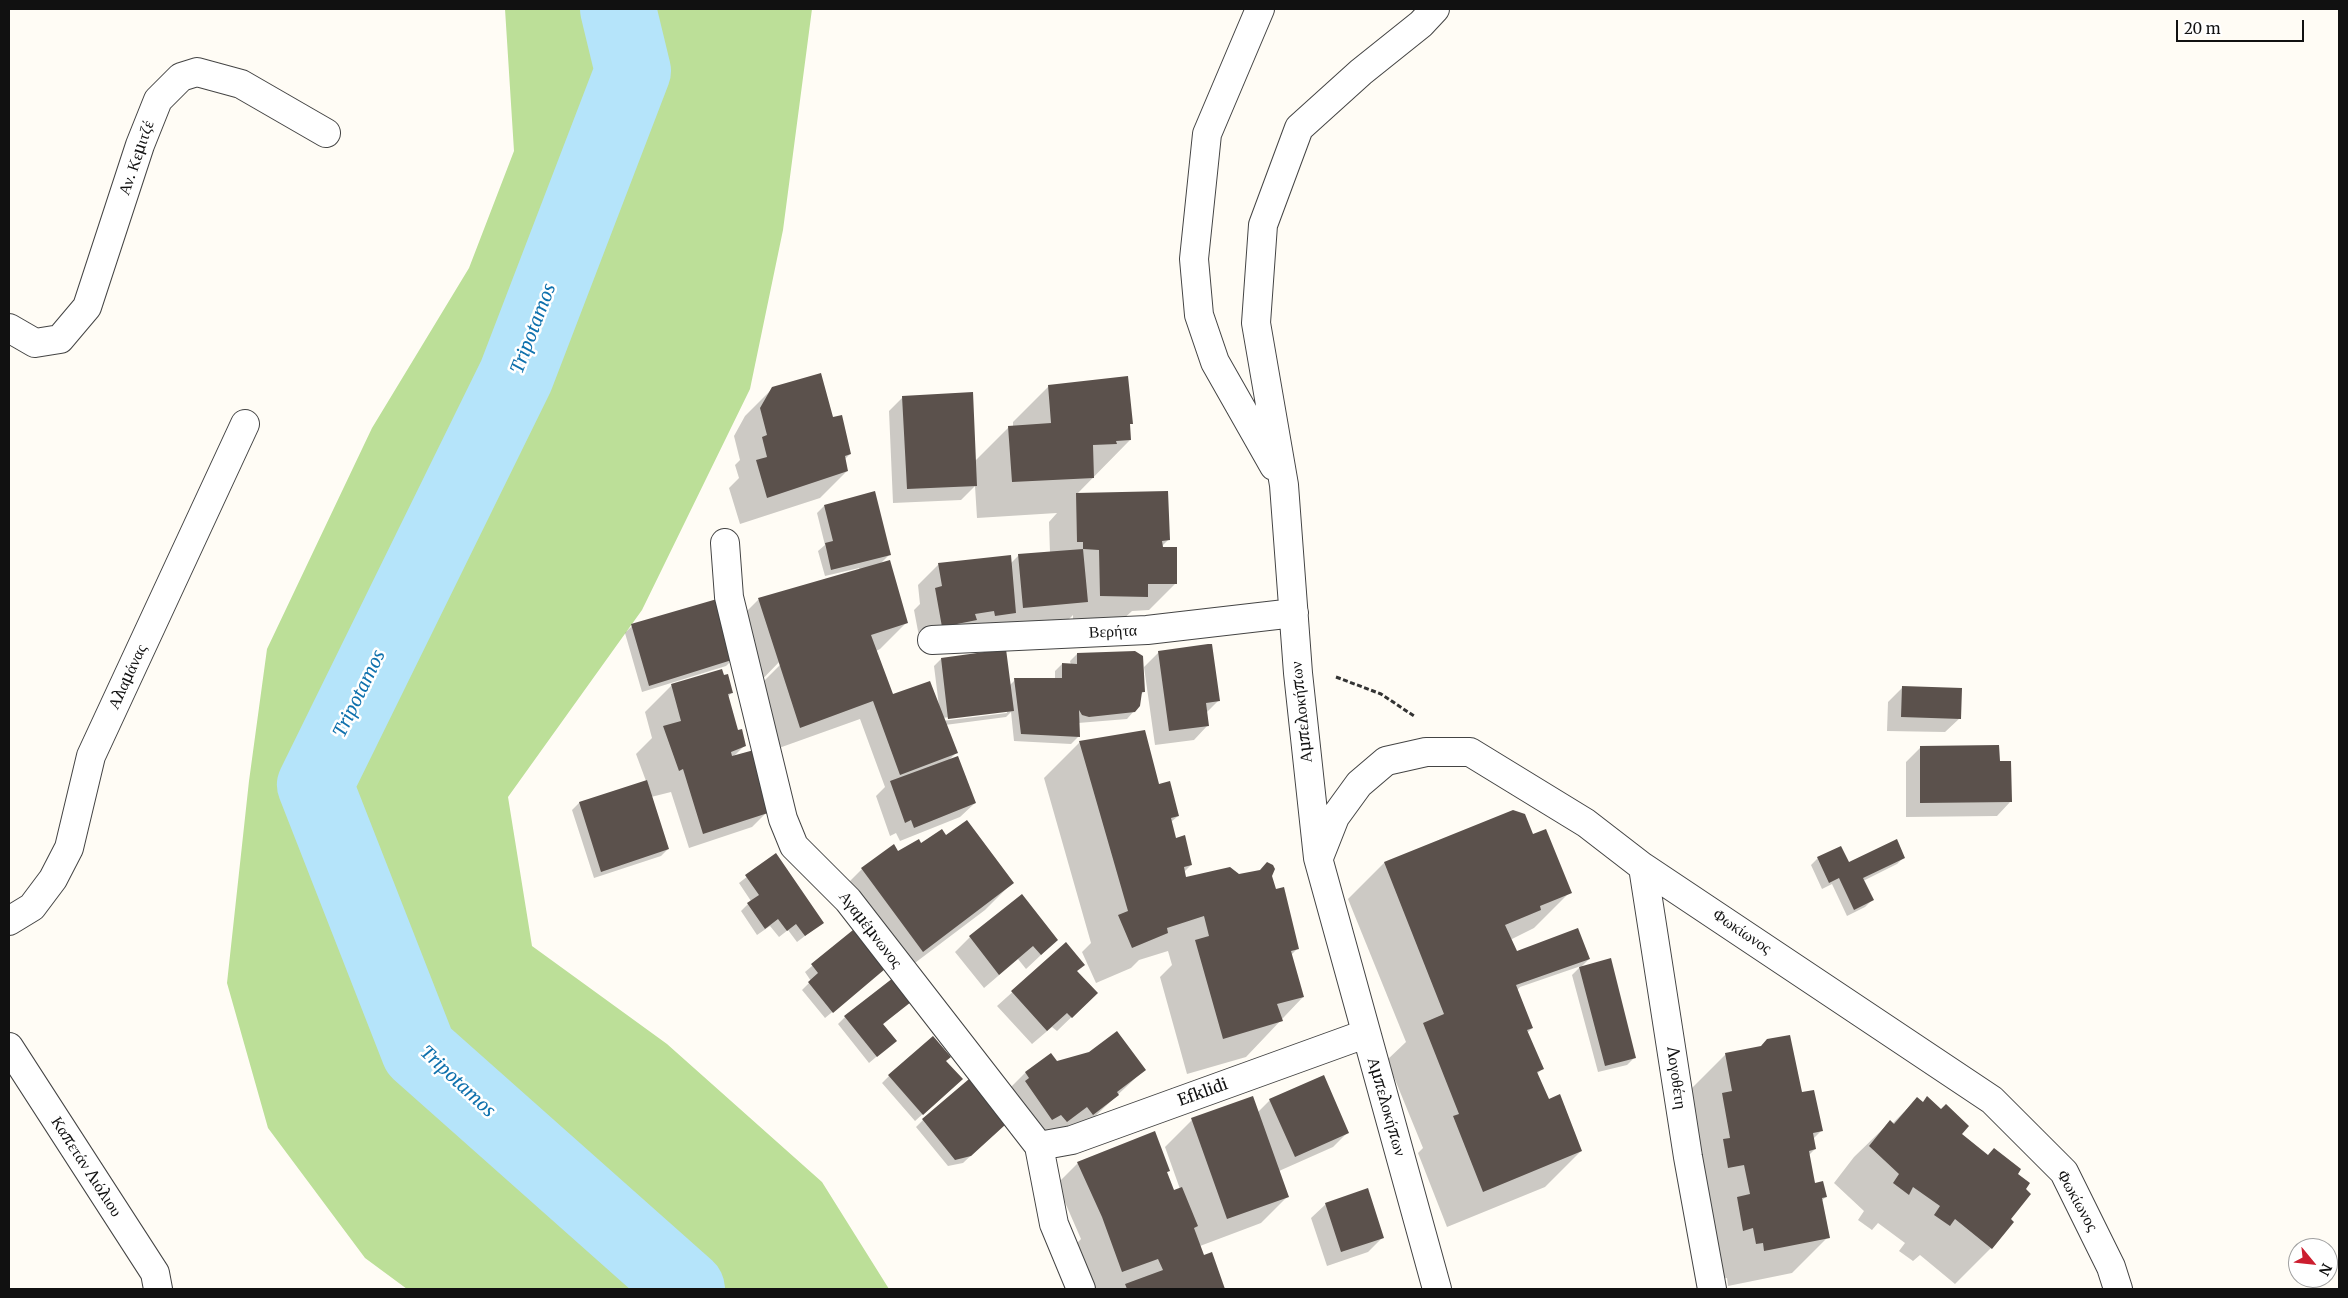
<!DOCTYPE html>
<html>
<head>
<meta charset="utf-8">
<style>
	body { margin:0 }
	#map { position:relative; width:2348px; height:1298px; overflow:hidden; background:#fffcf5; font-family:Merriweather,serif }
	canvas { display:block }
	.frame { position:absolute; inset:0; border:10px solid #111; pointer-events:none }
	.north { position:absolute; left:2288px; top:1238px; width:50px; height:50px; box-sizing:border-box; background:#fff; border:1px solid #a0a0a0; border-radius:50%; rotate:118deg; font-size:14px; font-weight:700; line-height:20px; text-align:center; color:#111 }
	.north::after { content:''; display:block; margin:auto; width:18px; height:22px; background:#cc1e2f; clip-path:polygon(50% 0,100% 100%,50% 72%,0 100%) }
	.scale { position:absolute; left:2176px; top:20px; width:128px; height:22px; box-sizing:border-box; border:2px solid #111; border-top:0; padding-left:6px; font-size:15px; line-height:18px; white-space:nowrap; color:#111; -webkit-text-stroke:4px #fff; paint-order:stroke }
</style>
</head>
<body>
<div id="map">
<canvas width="2348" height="1298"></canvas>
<div class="frame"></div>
<div class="north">N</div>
<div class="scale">20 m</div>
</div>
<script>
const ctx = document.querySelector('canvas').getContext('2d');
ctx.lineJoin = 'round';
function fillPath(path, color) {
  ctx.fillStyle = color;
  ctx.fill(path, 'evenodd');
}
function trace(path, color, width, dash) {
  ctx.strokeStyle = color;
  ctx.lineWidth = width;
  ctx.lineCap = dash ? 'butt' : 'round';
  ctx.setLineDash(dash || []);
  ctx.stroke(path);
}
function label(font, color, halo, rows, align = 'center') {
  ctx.font = font + ' Merriweather,serif';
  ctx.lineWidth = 5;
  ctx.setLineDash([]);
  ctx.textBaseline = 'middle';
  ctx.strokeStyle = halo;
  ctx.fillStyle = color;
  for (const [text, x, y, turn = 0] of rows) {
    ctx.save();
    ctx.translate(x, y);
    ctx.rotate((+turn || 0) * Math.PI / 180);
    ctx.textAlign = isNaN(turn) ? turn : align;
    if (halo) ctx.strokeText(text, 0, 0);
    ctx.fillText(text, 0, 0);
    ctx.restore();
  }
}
fillPath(new Path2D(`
	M505 9H812L783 230 750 389 642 610 508 797 532 946 667 1044 822 1182 889 1289H407L365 1258 268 1128 227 983 249 781 267 649 372 428 469 268 514 151Z`), '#bcdf98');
fillPath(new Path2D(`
	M1049 386 1131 423 1129 426 1130 440 1076 495 1167 492 1168 540 1161 547 1176 583 1149 610 1132 611 1119 623 1073 622V615L1059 629 921 647 914 610 920 604 918 585 939 564H1010L1019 555 1050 553 1049 522 1057 513 977 518 975 486 961 500 893 503 889 411 903 397 974 462 1009 427H1013V422Z
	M773 388 832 419 850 454 845 459 847 471 820 498 740 524 729 488 739 478 735 465 740 460 734 436 745 416Z
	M824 506 889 555 880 564 907 622 880 649 876 651 893 696 939 706 934 666 941 659 1010 685 1015 680 1055 679V671L1062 664 1071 665 1070 661 1077 654 1144 692 1140 695 1134 711 1127 719 1078 723V737L1071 744 1014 741 1011 712 1006 717 945 725 956 753 948 761 975 803 960 817 900 841 896 833 890 836 876 796 885 787 860 719 779 748 756 689 784 661 782 659 752 690 731 627 758 600 860 570 859 568 825 576 818 551 825 545 817 513ZM1007 710V713L942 721V718Z
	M632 626 733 659 726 666 642 692 625 633Z
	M1159 652 1219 700 1206 713 1208 725 1194 740 1155 745 1144 667Z
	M672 685 732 692 728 697 737 732 744 746 733 757 767 812 752 827 689 848 671 792 651 797 668 849 661 856 594 878 572 810 579 803 646 781 636 754 652 738 645 712Z
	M1902 688 1960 718 1945 732 1887 731 1888 702Z
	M1080 742 1158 786 1178 816 1171 822 1175 840 1191 865 1184 872 1185 878 1270 876 1297 949 1291 955 1303 997 1246 1057 1187 1074 1160 977 1172 965 1168 951 1139 960 1131 968 1096 983 1082 952 1091 943 1044 778Z
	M1920 748 1999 763 2011 801 1997 816 1906 817V762Z
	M1513 812 1532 836 1570 892 1534 928 1510 940 1516 953 1589 959 1580 968 1634 1058 1627 1065 1598 1072 1572 975 1581 966 1520 987 1517 990 1532 1028 1527 1033 1542 1069 1537 1074 1548 1101 1581 1151 1545 1187 1447 1227 1418 1153 1423 1148 1387 1060 1406 1042 1348 899 1384 863Z
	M945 836 1012 883 985 910 895 978 835 896 862 869 898 853Z
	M775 855 822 923 797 942 788 930 779 937 770 926 757 935 741 911 751 901 739 883Z
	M1904 857 1897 864 1863 881 1872 900 1865 907 1847 916 1832 884 1822 889 1811 865 1818 858 1849 864Z
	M1022 896 1057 940 1026 969 1018 959 984 988 955 952 970 937Z
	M853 931 884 969 825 1018 802 990 811 981 805 972Z
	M1066 944 1076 972 1082 1007 1057 1031 1052 1027 1032 1044 997 1006Z
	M910 1002 882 1025 895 1041 869 1063 838 1024 845 1017Z
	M1089 1054 1144 1070 1090 1121 1039 1148 999 1099 1026 1072Z
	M1726 1054 1801 1094 1821 1131 1813 1139 1815 1149 1809 1155 1814 1184 1826 1197 1821 1201 1828 1237 1792 1273 1728 1286 1727 1278 1721 1279 1690 1090Z
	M945 1061 954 1086 915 1121 882 1083 889 1076Z
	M1917 1099 1987 1156 2016 1174 2009 1219 1991 1248 1955 1284 1920 1255 1913 1261 1899 1251 1905 1243 1878 1223 1872 1230 1858 1220 1864 1211 1834 1183 1854 1157 1890 1122 1892 1124Z
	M1270 1100 1347 1133 1333 1147 1279 1171 1288 1196 1261 1223 1200 1246 1199 1258 1212 1254 1224 1289H1091L1075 1245 1081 1239 1057 1184 1078 1163 1169 1170 1166 1173 1173 1191 1180 1189 1165 1147 1192 1120 1258 1112Z
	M923 1120 997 1131 963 1163 948 1166 916 1127Z
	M1326 1204 1383 1237 1368 1252 1327 1266 1311 1218Z`), '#0003');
trace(new Path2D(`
	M618 9 633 71 516 376 315 785 419 1051 687 1289`), '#b5e4fa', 76);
fillPath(new Path2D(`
	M821 373 833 417 842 415 851 454 845 456 848 471 767 498 756 460 767 457 762 437 767 435 760 408 772 387Z
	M1128 376 1133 424H1130L1131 440 1116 441 1117 444 1093 445 1094 478 1012 482 1008 426 1051 423 1048 385Z
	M973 392 977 486 907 489 902 396Z
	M875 491 891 555 831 570 825 543 833 541 824 505Z
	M1168 491 1170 540 1162 541 1163 547H1177V584H1148V597L1100 596 1099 550 1083 549V542H1077L1076 493Z
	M1083 549 1088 602 1023 608 1018 554Z
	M1011 555 1016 613 995 616 994 611 975 614 977 620 942 627 935 588 942 586 938 563Z
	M890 560 908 623 871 635 893 694 930 681 958 753 900 775 873 701 800 728 758 598Z
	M717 599 735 659 649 686 631 624Z
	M1208 644H1212L1220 701 1206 703 1209 726 1169 731 1158 651Z
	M1006 649 1014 711 948 719 941 658Z
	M1135 651 1143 656 1145 692H1142L1140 706 1135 712 1089 717 1082 715 1079 710 1080 737 1021 734 1014 678H1062V663L1077 664V653Z
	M722 669 724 675 728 674 733 693 728 694 738 730 742 729 746 746 731 752 732 756 754 750 768 813 703 834 683 769 679 771 663 726 681 721 671 684Z
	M1902 686 1962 688 1961 719 1901 717Z
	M1145 730 1159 784 1170 781 1179 816 1171 818 1176 838 1185 835 1192 865 1184 867 1186 877 1230 867 1239 874 1260 870 1267 862 1273 865 1275 869 1272 876 1276 889 1284 887 1299 949 1291 951 1304 997 1277 1004 1283 1021 1223 1039 1195 940 1209 936 1204 916 1167 928 1168 933 1132 948 1118 915 1128 911 1079 741Z
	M1999 745 2000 761H2011L2012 802 1920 803V746Z
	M958 756 976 803 914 828 911 820 905 823 890 781Z
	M647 780 669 849 601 872 579 802Z
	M1513 810 1525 814 1533 834 1546 829 1572 893 1540 906 1541 910 1505 925 1517 951 1578 928 1590 959 1516 985 1533 1028 1527 1030 1544 1069 1537 1072 1549 1099 1560 1094 1582 1151 1483 1192 1453 1116 1459 1114 1423 1023 1444 1014 1384 862Z
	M967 820 1014 883 923 952 861 868 894 844 898 851 919 839 921 843 942 829 946 835Z
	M1897 839 1905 858 1863 878 1874 900 1854 910 1839 878 1829 883 1817 857 1841 846 1849 862Z
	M776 853 824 923 805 936 796 924 787 931 778 919 765 929 747 903 759 895 745 875Z
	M1022 894 1058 940 1041 955 1033 946 999 975 969 936Z
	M853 930 885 969 833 1013 808 982 818 973 811 964Z
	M1066 942 1085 965 1077 971 1098 993 1072 1018 1067 1013 1047 1031 1011 991Z
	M1611 958 1636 1058 1605 1066 1579 967Z
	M893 978 911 1002 883 1024 897 1041 877 1057 844 1016Z
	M1117 1031 1146 1070 1117 1092 1119 1095 1093 1115 1087 1107 1067 1122 1061 1115 1052 1120 1025 1081 1029 1078 1025 1072 1051 1053 1057 1061 1089 1052Z
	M1790 1035 1802 1092 1814 1090 1823 1131 1813 1133 1816 1149 1809 1151 1815 1183 1823 1181 1827 1197 1822 1198 1830 1238 1764 1251 1763 1243 1756 1244 1753 1228 1743 1231 1737 1197 1750 1194 1744 1165 1728 1168 1723 1139 1730 1138 1722 1093 1732 1091 1725 1053 1761 1046 1767 1039Z
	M933 1036 951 1057 946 1061 963 1079 923 1115 888 1075Z
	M1324 1075 1349 1133 1295 1157 1269 1099Z
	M969 1079 1005 1125 971 1156 955 1160 922 1119Z
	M1253 1096 1289 1197 1227 1219 1191 1118Z
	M1927 1096 1941 1109 1946 1104 1969 1126 1962 1134 1988 1155 1994 1148 2021 1169 2018 1174 2030 1183 2026 1189 2031 1194 2011 1219 2014 1222 1992 1249 1955 1219 1950 1226 1934 1215 1940 1206 1913 1187 1909 1195 1893 1183 1899 1174 1869 1146 1890 1120 1894 1124 1917 1097 1923 1102Z
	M1155 1131 1170 1171 1167 1172 1174 1190 1182 1187 1198 1226 1194 1228 1204 1255 1212 1252 1225 1289H1127L1125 1284 1163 1270 1158 1259 1122 1272 1102 1217 1077 1162Z
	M1368 1188 1384 1238 1341 1252 1325 1203Z`), '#5b514c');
const minor = new Path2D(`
	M1260 9 1207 134 1194 259 1199 315 1215 362 1274 466
	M1435 9 1421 24 1361 72 1299 128 1263 225 1256 323 1284 485 1298 673 1318 858 1437 1289
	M9 328 35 343 60 339 87 307 140 145 158 100 181 77 197 72 241 84 326 133
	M725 543 729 597 783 819 794 846 848 900 1039 1146 1054 1224 1081 1289
	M932 640 1147 630 1294 613
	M1320 855 1335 817 1359 784 1386 761 1426 752H1470L1586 823 1643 867 1992 1100 2064 1172 2111 1267 2118 1289
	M1643 867 1688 1157 1712 1289
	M9 921 32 907 53 879 69 848 91 756 245 424
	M9 1047 155 1273 158 1289
	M1039 1146 1072 1140 1365 1034`);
trace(minor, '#444', 30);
trace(new Path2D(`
	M1336 677 1381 694 1414 716`), '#333', 3, [5, 2.5]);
trace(minor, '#fff', 28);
label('16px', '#111', '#fff', [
	["Αν. Κεμιτζέ",137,158,-71],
	["Βερήτα",1113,632,-3],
	["Αλαμάνας",128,677,-65],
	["Αμπελοκήπων",1302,712,-96],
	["Αγαμέμνωνος",870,930,52],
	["Φωκίωνος",1742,932,34],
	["Λογοθέτη",1676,1078,82],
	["Efklidi",1203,1093,-20],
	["Αμπελοκήπων",1386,1107,74],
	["Καπετάν Λιόλιου",86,1167,57],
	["Φωκίωνος",2077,1201,61]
]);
label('italic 18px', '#0f71ad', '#fff', [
	["Tripotamos",534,329,-69],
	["Tripotamos",360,694,-64],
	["Tripotamos",457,1082,43]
]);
</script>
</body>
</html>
